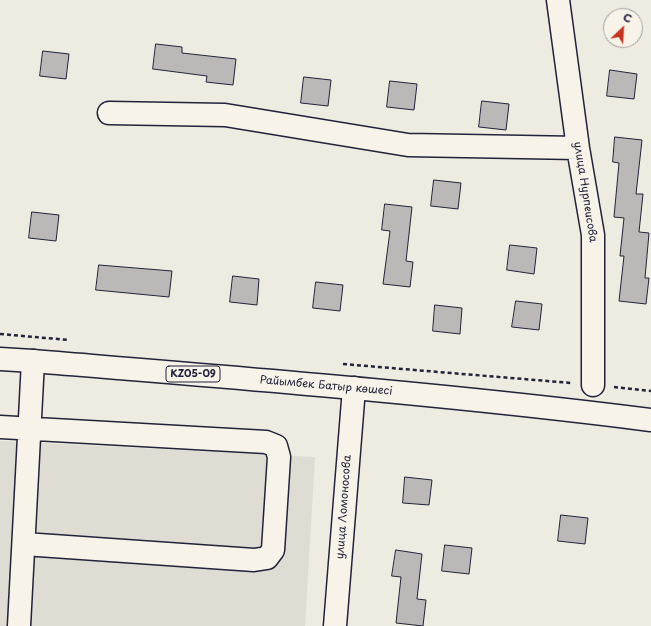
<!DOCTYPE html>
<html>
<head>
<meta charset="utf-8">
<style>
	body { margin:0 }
	#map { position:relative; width:651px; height:626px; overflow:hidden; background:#eeebe1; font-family:"Playpen Sans",sans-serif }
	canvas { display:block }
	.north { position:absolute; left:603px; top:8px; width:40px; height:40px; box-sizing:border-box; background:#f7f3e8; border:1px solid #a29fa3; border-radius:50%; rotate:25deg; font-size:11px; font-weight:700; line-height:16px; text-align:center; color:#22223b }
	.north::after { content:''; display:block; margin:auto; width:14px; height:18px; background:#c8321e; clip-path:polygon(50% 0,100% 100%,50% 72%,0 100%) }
</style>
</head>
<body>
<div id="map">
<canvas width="651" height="626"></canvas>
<div class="north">С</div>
</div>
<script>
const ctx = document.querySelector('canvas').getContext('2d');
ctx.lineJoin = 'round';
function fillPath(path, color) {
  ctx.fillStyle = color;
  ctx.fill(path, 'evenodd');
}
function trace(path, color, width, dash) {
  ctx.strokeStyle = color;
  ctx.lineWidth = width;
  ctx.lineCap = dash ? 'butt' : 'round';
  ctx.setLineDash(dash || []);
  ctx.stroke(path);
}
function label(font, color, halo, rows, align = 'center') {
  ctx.font = font + ' "Playpen Sans",sans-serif';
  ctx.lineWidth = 3;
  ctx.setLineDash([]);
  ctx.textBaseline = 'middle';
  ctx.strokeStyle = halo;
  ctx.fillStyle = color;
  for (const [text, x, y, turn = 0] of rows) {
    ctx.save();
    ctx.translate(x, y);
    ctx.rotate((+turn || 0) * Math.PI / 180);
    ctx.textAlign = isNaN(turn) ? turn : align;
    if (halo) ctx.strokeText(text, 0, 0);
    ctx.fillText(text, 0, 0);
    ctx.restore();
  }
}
fillPath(new Path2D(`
	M0 441 315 457 305 626H0Z`), '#dfdcd4');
const building = new Path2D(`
	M156 44 182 47V53L236 59 233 85 206 82 207 76 153 69Z
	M43 51 69 54 66 79 40 76Z
	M610 70 637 74 634 99 607 96Z
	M304 77 331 80 328 106 301 103Z
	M390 81 417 84 414 110 387 107Z
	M482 101 509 104 506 130 479 127Z
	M615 137 642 140 636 194H643L639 232 649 233 645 278H649L646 304 619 301 624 256H620L624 218 614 217 619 163 613 162Z
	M434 180 461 183 458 209 431 206Z
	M385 204 412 207 406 261 413 262 410 287 383 284 390 231 382 230Z
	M32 212 59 215 56 241 29 238Z
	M510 245 537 248 534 274 507 270Z
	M99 265 172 271 169 297 96 290Z
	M233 276 259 279 257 305 230 302Z
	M316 282 343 285 340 311 313 308Z
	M516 301 542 304 539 330 512 327Z
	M435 305 462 308 460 334 433 331Z
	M405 477 432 480 429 505 403 503Z
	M561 515 588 518 585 544 558 541Z
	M445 545 472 548 469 574 442 571Z
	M396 550 422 554 417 599 426 600 423 626 396 623 401 577 392 576Z`);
fillPath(building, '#bbb8b7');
trace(building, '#22223b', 1);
const minor = new Path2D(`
	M558 0 578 148 593 235V385
	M109 113 225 115 408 145 578 148
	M0 427 266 442 276 446 279 457 273 550 267 558 254 560 24 544
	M19 626 33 361
	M335 626 354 388`);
const major = new Path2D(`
	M0 359 33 361C239 378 446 394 651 420`);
trace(minor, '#22223b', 25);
trace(major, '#22223b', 25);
trace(new Path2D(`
	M0 334 69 340
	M343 364 571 383
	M614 387 651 391`), '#22223b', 2.5, [4, 3]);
trace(minor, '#f7f3e8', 22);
trace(major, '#f7f3e8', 22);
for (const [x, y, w] of [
	[193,374,54]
]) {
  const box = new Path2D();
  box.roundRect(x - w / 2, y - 8, w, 16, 3);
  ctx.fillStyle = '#f7f3e8';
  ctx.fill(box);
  trace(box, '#22223b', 1);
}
label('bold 10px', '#22223b', null, [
	["KZ05-09",193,374]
]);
label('11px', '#22223b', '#f7f3e8', [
	["улица Нурпеисова",585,192,81],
	["Райымбек Батыр көшесі",326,386,5],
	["улица Ломоносова",344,507,-86]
]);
</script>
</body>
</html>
